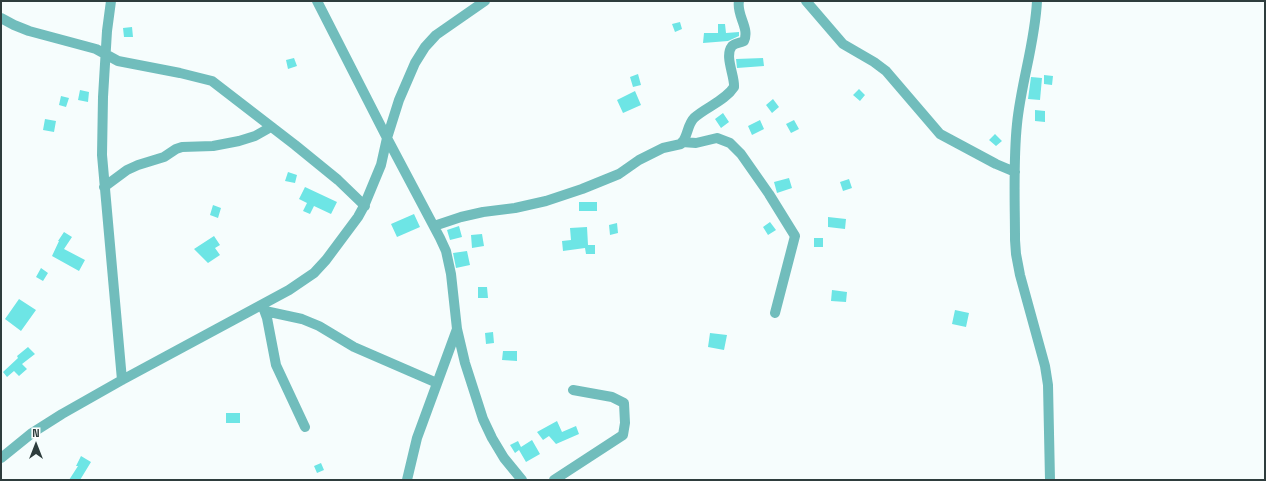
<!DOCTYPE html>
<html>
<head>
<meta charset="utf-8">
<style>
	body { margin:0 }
	#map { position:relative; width:1266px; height:481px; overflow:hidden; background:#f6fdfd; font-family:"Space Grotesk",sans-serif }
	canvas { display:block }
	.frame { position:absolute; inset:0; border:2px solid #2e3d3d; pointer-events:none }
	.north { position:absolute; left:16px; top:425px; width:40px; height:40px; -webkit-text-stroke:3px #fff; paint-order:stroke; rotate:0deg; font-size:11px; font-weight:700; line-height:16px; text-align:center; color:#2e3d3d }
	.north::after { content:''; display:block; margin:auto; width:14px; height:18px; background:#2e3d3d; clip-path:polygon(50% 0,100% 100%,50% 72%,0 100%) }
</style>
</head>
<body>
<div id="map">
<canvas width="1266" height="481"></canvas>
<div class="frame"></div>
<div class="north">N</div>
</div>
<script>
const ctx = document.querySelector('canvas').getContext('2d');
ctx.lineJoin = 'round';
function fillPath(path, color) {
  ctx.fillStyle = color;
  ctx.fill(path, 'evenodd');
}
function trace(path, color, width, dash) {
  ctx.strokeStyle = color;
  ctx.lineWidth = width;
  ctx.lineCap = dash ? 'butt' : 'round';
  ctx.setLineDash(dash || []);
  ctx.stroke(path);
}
fillPath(new Path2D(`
	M680 22 682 29 675 32 672 24Z
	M718 24H725L726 33 739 32V36L728 41 703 43 704 33H718Z
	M132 27 133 37H124L123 28Z
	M294 58 297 66 288 69 286 60Z
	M763 58 764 66 737 68 736 59Z
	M638 74 641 85 633 87 630 77Z
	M1044 75 1053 76 1052 85 1044 84Z
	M1031 77 1042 78 1040 100 1028 99Z
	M859 89 865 95 860 101 853 95Z
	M80 90 89 92 88 102 78 100Z
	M635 91 641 105 623 113 617 100Z
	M61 96 69 98 66 107 59 105Z
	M773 99 779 107 772 113 766 105Z
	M1035 110 1045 111V122L1035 121Z
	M723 113 729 122 721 128 715 119Z
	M45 119 56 121 54 132 43 130Z
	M760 120 764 129 752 135 748 126Z
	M794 120 799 129 791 133 786 124Z
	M995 134 1002 141 996 146 989 140Z
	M288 172 297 175 295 183 285 181Z
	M789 178 792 188 777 193 774 182Z
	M849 179 852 188 843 191 840 182Z
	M305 187 337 202 331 214 314 206 310 214 303 211 307 203 299 199Z
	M579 202H597V211H579Z
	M213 205 221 208 218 218 210 215Z
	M414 214 420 227 397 237 391 224Z
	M828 217 846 219 845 229 828 227Z
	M770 222 776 230 768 235 763 227Z
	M617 223 618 233 610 235 609 225Z
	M459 226 462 237 450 240 447 230Z
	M587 227 588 245H595V254H586L585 248 563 251 562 241 571 240 570 228Z
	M64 232 72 237 64 249 85 260 79 271 52 256 59 241H58Z
	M482 234 484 246 472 248 471 235Z
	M214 236 220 245 215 248 220 255 208 263 194 249Z
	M814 238H823V247H814Z
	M467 251 470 265 456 268 453 253Z
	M41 268 48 273 43 281 36 277Z
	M478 287H487L488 298H478Z
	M832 290 847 292 846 302 831 301Z
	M19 299 36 310 21 331 5 319Z
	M955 310 969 313 966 327 952 324Z
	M493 332 494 343 486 344 485 333Z
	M710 333 727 335 724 350 708 347Z
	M28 347 35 354 22 364 27 369 19 376 14 371 7 377 3 372 18 358 17 356Z
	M503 351H517V361L502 360Z
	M226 413H240V423H226Z
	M557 421 562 432 576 426 579 434 556 444 549 436 543 440 537 432Z
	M532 440 540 454 526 462 519 450 515 453 510 445 518 441 521 447Z
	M81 456 91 462 80 480H69L78 466H76Z
	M321 463 324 470 317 473 314 466Z`), '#6de5e5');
trace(new Path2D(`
	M111 1 107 31 103 97 102 155 122 380
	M317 1 387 138 440 238 446 251 451 274 457 329 465 363 483 419 492 438 504 458 522 480
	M806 1 843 44 874 62 886 71 940 134 996 164 1015 172
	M1037 1C1035 43 1021 83 1017 124 1013 162 1015 202 1015 240L1016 254 1020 275 1045 366 1048 385 1050 480
	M1 18 14 25 29 31 96 49 118 61 180 73 212 81 295 145 338 180 365 206
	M682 142 696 143 717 138 730 143 741 154 769 194 795 236 775 313
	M104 187 127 170 138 165 164 157 176 149 182 147 213 146 239 141 255 136 271 127
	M434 226 461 217 483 212 515 208 546 201 582 189 619 174 639 160 663 148 681 144C688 137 687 125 694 118 706 107 725 101 734 87 735 76 724 56 732 46 735 43 740 43 744 41 750 28 736 15 739 1
	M263 307 267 318 276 365 305 427
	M265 311 302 319 319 326 354 347 437 383
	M1 458 32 433 62 414 122 380 289 290 314 273 326 260 358 217 364 206 381 165 387 138 399 100 415 63 425 47 436 35 485 1
	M407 480 417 438 457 329
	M554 480 623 435 625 423 624 403 612 397 573 390`), '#71bdbc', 10);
</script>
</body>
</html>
